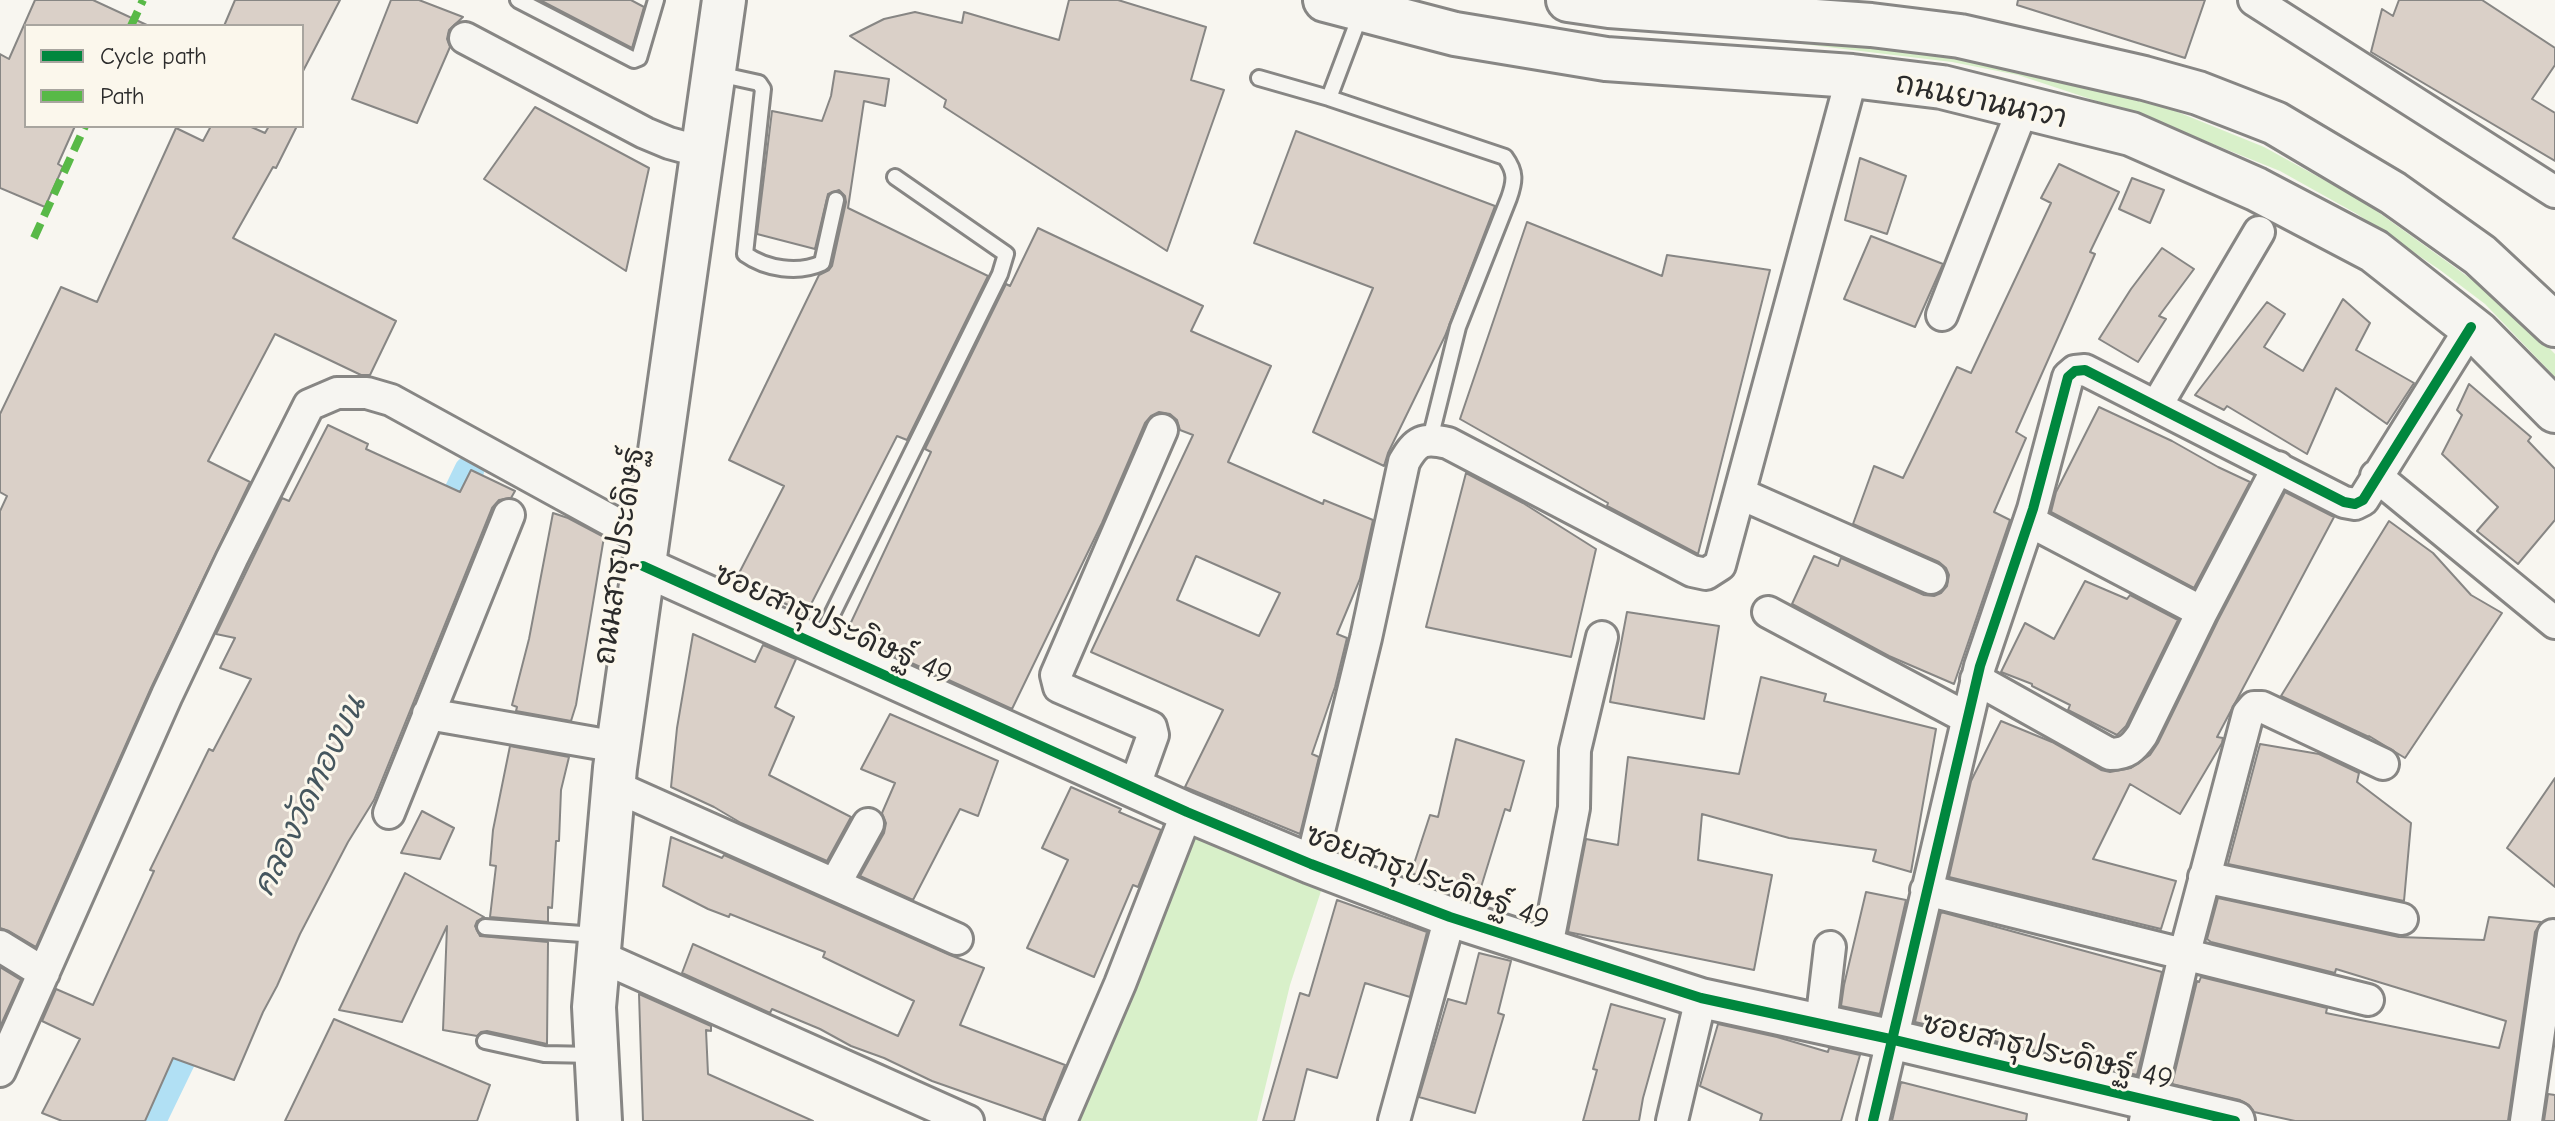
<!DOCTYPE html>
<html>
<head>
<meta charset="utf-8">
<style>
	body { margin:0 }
	#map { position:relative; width:2555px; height:1121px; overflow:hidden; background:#f8f6f0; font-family:"Comic Neue",sans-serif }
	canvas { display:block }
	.legend { position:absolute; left:24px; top:24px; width:280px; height:104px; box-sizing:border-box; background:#fbf7ec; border:2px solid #a8a59f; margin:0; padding:10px 14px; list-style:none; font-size:24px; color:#2b2b2b }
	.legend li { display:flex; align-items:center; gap:16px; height:40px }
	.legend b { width:40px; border:2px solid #a8a59f }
</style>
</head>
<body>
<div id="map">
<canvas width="2555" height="1121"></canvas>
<ul class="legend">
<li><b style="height:10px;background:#00873e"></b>Cycle path</li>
<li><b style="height:10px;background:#58b947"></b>Path</li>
</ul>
</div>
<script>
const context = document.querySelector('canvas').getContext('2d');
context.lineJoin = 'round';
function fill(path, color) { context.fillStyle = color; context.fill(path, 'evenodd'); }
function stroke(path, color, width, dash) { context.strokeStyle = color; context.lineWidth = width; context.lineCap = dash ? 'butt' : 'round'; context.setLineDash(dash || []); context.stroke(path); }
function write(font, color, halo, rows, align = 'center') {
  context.font = font + ' "Comic Neue","Playpen Sans Thai",sans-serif'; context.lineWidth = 6; context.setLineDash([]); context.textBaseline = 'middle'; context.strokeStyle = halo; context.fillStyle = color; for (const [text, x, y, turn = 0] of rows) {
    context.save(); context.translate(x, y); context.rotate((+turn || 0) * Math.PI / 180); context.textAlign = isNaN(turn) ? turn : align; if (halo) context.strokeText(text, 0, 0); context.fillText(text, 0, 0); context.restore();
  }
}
fill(new Path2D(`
	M1777 41 1952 52 2116 87 2264 147 2364 202 2503 302 2555 354V377L2485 304 2440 270 2357 214 2280 171 2151 119 2018 75 1952 62Z
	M1191 831 1322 888 1290 985 1257 1121H1071Z`), '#d8f0c9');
stroke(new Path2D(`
	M442 527 469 471
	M151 1121 197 1026`), '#b1e0f4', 30);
const building = new Path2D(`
	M35 0H93L149 26H26V126H75L58 164 63 167 45 207 0 188V54L9 59Z
	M235 0H340L302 73V26H224Z
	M391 0H419L463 17 449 30 447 39 450 47 417 123 352 99Z
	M540 0H631L644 7 632 48Z
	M1069 0H1118L1206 27 1191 80 1224 90 1167 251 944 107 946 100 850 36 884 19 915 12 962 23 964 12 1059 40Z
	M2018 0H2205L2185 58 2017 5Z
	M2399 0H2482L2555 48V65L2532 99 2555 113V161L2371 52 2382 9 2393 16Z
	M835 71 889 79 885 106 864 101 848 208 988 276 907 440 897 436 806 614 736 579 784 486 729 460 819 275 829 270 832 266 846 202 845 196 839 190 828 194 815 249 757 234 772 111 822 121 831 96Z
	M535 107 649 168 626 271 484 179Z
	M211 126H249L265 133 269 126H297L276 168 273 167 233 238 396 321 370 375H361L275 334 208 461 250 482 151 688 36 947 9 931 0 928V511L7 496 0 492V414L61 287 97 302 176 128 203 141Z
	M1296 131 1495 206 1445 336 1388 453 1384 466 1313 432 1373 288 1254 243Z
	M1860 158 1906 176 1887 234 1845 220Z
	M2059 164 2119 192 2090 252 2095 254 2016 432 2026 438 1994 512 2010 520 1954 684 1889 656 1792 604 1814 556 1838 566 1841 558 1924 595 1934 596 1941 593 1947 586 1949 575 1946 568 1939 562 1853 524 1874 466 1903 478 1957 367 1971 373 2051 203 2041 198Z
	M2132 178 2164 190 2150 223 2119 209Z
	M1527 222 1662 276 1667 255 1770 270 1698 554 1607 506 1608 503 1460 419Z
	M1038 228 1203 306 1191 331 1271 366 1228 462 1323 504 1324 500 1373 520 1360 579 1337 634 1347 638 1335 687 1312 754 1319 757 1300 834 1185 787 1223 710 1091 652 1193 435 1180 430 1177 420 1170 414 1159 412 1151 416 1145 423 1102 523 1012 709 846 633 931 452 925 449 1006 284 1010 286ZM1196 556 1280 593 1259 636 1177 600Z
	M1871 236 1943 264 1915 327 1844 299Z
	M2162 248 2194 269 2159 316 2166 319 2138 362 2099 339 2131 289Z
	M2343 299 2370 323 2356 350 2414 383 2387 424 2336 388 2307 454 2227 406 2224 410 2195 395 2267 302 2285 314 2264 347 2303 371Z
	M2469 384 2531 437 2528 441 2555 469V520L2518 564 2477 531 2498 507 2442 454 2462 415 2457 410Z
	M2099 407 2172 441 2218 467 2250 482 2194 588 2051 512 2056 492Z
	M328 425 368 444 366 449 460 492 471 470 515 491 511 498 499 500 492 508 374 800 348 842 300 934 277 986 263 1012 234 1080 173 1058 145 1121H62L42 1113 80 1039 42 1021 56 989 93 1005 154 871 150 870 209 749 213 751 251 679 220 668 235 638 216 634 282 498 289 501Z
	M1466 473 1523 503 1596 549 1571 657 1426 627Z
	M2285 492 2334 517 2217 737 2223 738 2222 743 2180 814 2130 784 2093 859 2176 881 2161 929 1949 877 1971 781 2001 721 2052 742 2101 770 2110 772 2131 768 2150 755 2158 743 2218 620Z
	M553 513 568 518 604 537 576 705 571 721 516 711 517 707 512 705 529 639Z
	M2389 521 2433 553 2471 595 2502 613 2405 758 2369 736V737L2281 696Z
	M2085 581 2127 599 2130 595 2178 620 2126 726 2117 735 2068 710 2070 705 2032 686V684L2001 672 2025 623 2054 639Z
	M1627 612 1719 626 1704 719 1610 702Z
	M693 634 755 662 763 645 796 659 775 707 794 717 769 775 851 817 827 861 741 823 714 807 671 787 677 728Z
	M1761 677 1826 694 1824 701 1936 729 1911 872 1873 861 1876 850 1789 838 1702 814 1698 860 1772 875 1754 970 1568 932 1586 839 1618 845 1628 757 1739 774Z
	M890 714 998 761 978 816 960 809 913 900 860 876 884 833 886 823 882 813 895 783 861 769Z
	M1456 739 1524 761 1510 811 1505 809 1478 897 1411 873 1430 815 1438 817Z
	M2260 744 2319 754 2359 773 2357 782 2411 823 2404 901 2228 864Z
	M510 746 569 757 561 790 559 841H556L552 908 548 907V922L490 917 496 866 490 865 493 830Z
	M2555 778V887L2507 848Z
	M1071 787 1121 809 1119 812 1161 830 1138 887 1133 885 1094 977 1027 948 1068 860 1042 848Z
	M422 811 454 828 440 859 401 853Z
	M671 837 722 858 724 855 950 955 984 968 960 1025 1065 1065 1043 1120 932 1081 884 1058 851 1046 820 1029 772 1009 770 1013 682 973 693 944 898 1036 914 1001 823 957 825 952 730 914 729 917 708 909 663 886Z
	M405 873 484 917 477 921 475 926 480 936 548 942 547 1044 487 1031 481 1032 477 1036 443 1030 447 926 402 1022 339 1010Z
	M1866 892 1906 900 1880 1014 1841 1006 1844 985Z
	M2218 898 2399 937 2484 940 2489 917 2541 922 2535 932 2508 1121H2295L2254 1112 2249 1105 2240 1100 2172 1084 2197 981 2199 982 2201 977 2327 1008 2326 1013 2499 1048 2506 1021 2336 969 2335 973 2211 942 2207 939Z
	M1337 900 1427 932 1410 997 1365 983 1337 1078 1307 1069 1294 1121H1263L1300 993 1309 996Z
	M1941 912 2162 972 2137 1075 1915 1022Z
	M1479 953 1511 961 1498 1013 1504 1015 1475 1113 1419 1097 1448 999 1466 1004Z
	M0 967 21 980 0 1027Z
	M639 994 711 1026V1031L706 1030 708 1074 813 1121H643Z
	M1611 1004 1665 1019 1643 1098 1639 1121H1583L1597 1070 1593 1069Z
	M334 1019 490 1085 477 1121H285Z
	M1718 1024 1777 1037 1828 1052 1829 1048 1860 1055 1841 1121H1760L1762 1114 1700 1086Z
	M1901 1082 2027 1114 2026 1121H1892Z
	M2548 1094 2555 1095V1121H2544Z`);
fill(building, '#dad0c8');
stroke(building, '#878684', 2);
const service = new Path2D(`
	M518 0 634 60 639 58 656 0
	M718 74 759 83 763 89 745 254C766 269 798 274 822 263L836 200
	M1259 78 1329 98 1505 157C1516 172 1515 181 1509 198L1458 327 1430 439
	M1329 98 1361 13
	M818 643 1000 274 1006 254 895 177
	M485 927 596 935
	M485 1041 544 1054 595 1055`);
const minor = new Path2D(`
	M2254 0 2555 192
	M465 38 645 133 669 143 702 152
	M1942 315 2023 108
	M2157 405 2259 232
	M2376 476 2555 623
	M1741 494 1931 578
	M2029 521 2202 612
	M1768 612 1967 718
	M1976 679 2110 754C2127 754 2133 748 2142 735L2202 612 2278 467
	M428 714 618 747
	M614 786 957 939
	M1134 788 1153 735 1151 727 1059 687 1056 675 1162 430
	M389 813 509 515
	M1311 864 1366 638 1404 462C1416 441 1423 437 1448 443L1692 571 1706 574 1720 565 1852 76
	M2204 877 2402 919
	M835 884 868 824
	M1926 890 2368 1000
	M0 946 44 973
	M1547 947 1574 808 1575 750 1602 637
	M599 956 968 1121
	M1821 1024 1830 947
	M0 1071 167 695 232 558 309 405 337 393H367L391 400 646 540
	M1061 1121 1120 984 1187 812
	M1394 1121 1450 917
	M1672 1121 1701 998
	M1873 1121 1980 666 2033 509 2068 377 2075 371 2085 370 2344 502 2355 504 2363 500 2471 327
	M2145 1121 2184 956 2248 714 2254 707H2262L2383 764
	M2526 1121 2553 935`);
const tertiary = new Path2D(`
	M643 566 1187 812 1311 864 1450 917 1701 998 1890 1039 2235 1121`);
const secondary = new Path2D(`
	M1325 0 1455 34 1606 59 1852 76 1942 87 2131 134 2256 189 2374 251 2478 333 2555 411
	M1568 0 1609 6 1871 25 1960 36 2144 78 2198 93 2275 123 2393 193 2480 255 2555 325
	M600 1121 594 1007 615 768 724 0`);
stroke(service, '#878684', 20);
stroke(minor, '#878684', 36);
stroke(tertiary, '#878684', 44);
stroke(secondary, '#878684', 48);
stroke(service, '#f6f5f1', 14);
stroke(minor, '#f6f5f1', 30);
stroke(tertiary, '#f6f5f1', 38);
stroke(secondary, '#f6f5f1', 42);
stroke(new Path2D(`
	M131 26 143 0
	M34 238 85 126`), '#58b947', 8, [16, 8]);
stroke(new Path2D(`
	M643 566 1187 812 1311 864 1450 917 1701 998 1890 1039 2235 1121
	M1873 1121 1980 666 2033 509 2068 377 2075 371 2085 370 2344 502 2355 504 2363 500 2471 327`), '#00873e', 10);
write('30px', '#2b2b2b', '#fbf7ec', [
	["ถนนยานนาวา",1981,101,12],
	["ถนนสาธุประดิษฐ์",620,556,-82],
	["ซอยสาธุประดิษฐ์ 49",833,625,24],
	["ซอยสาธุประดิษฐ์ 49",1427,878,20],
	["ซอยสาธุประดิษฐ์ 49",2047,1052,13]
]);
write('italic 32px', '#45565e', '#fbf7ec', [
	["คลองวัดทองบน",310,796,-64]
]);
</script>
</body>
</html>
